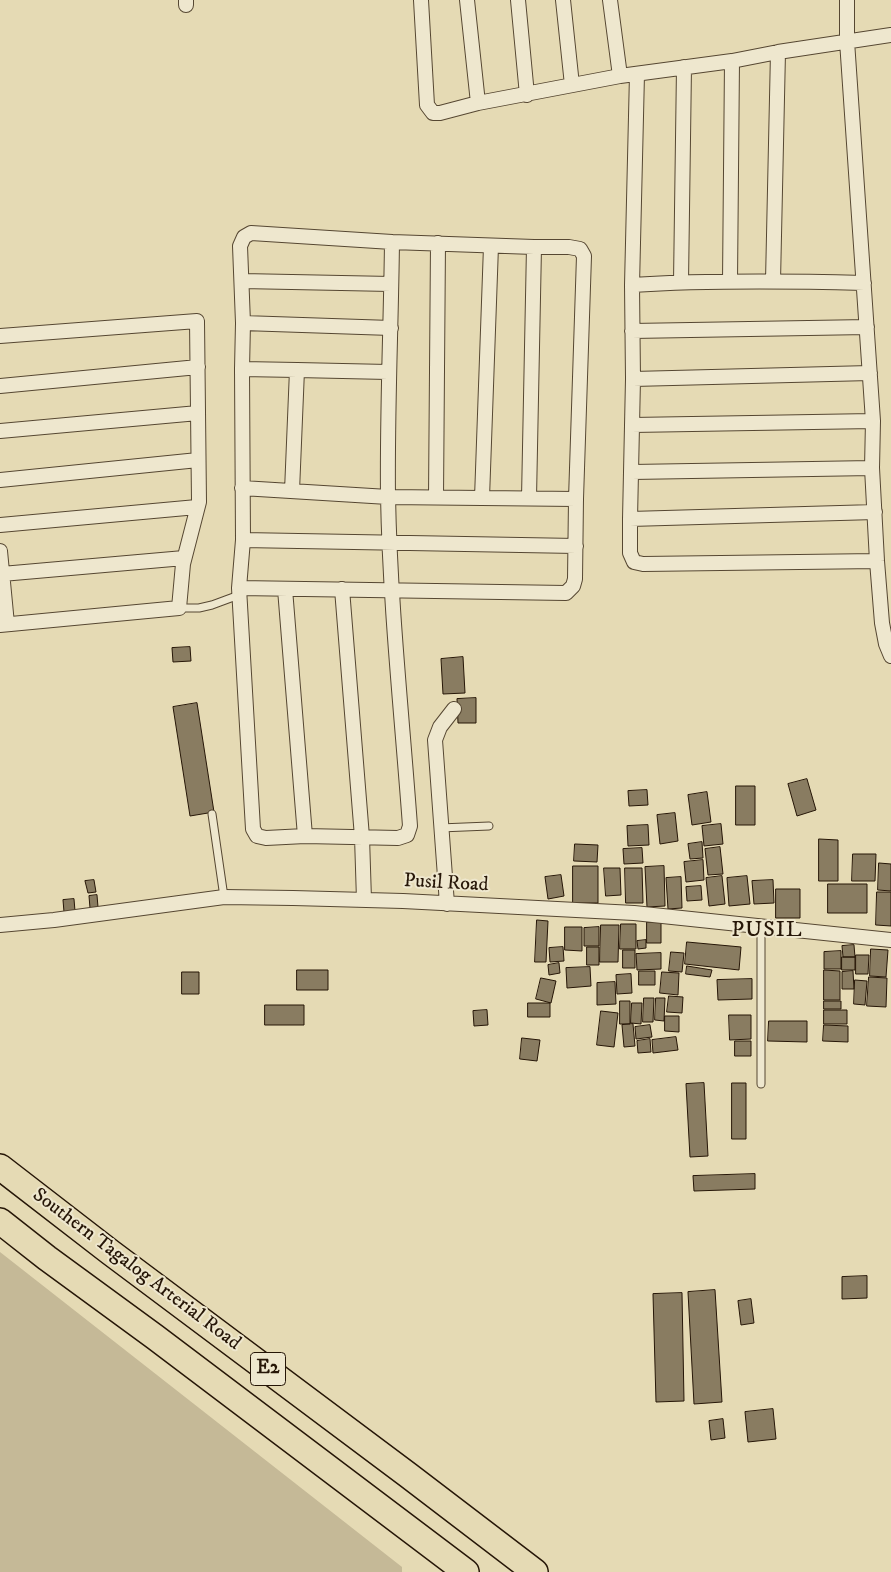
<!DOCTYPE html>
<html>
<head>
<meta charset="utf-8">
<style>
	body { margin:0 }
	canvas { display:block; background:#e5dab4 }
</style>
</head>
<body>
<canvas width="891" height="1572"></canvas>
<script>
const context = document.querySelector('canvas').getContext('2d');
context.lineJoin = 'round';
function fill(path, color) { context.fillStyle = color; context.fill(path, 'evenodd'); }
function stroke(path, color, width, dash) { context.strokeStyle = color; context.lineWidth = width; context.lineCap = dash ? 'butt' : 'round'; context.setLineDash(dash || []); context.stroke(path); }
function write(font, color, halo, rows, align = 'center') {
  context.font = font + ' "IM FELL DW Pica",serif'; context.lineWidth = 4; context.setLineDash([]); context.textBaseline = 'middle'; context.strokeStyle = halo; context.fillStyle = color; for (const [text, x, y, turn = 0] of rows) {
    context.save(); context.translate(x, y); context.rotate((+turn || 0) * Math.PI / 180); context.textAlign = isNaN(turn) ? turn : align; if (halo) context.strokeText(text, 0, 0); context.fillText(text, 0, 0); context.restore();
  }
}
fill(new Path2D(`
	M0 1252 402 1567V1572H0Z`), '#c5b997');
const building = new Path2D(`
	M190 647 191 661 173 662 172 648Z
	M463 657 465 693 443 694 441 659Z
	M476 698V723H458L457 699Z
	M197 703 214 812 190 816 173 707Z
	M807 779 816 810 797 816 788 784Z
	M736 786H755V825H736Z
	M647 790 648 805 629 806 628 791Z
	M707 792 711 822 692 825 688 795Z
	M675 813 678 841 660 844 657 815Z
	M721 824 723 844 704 846 702 826Z
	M648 825 649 845 628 846 627 826Z
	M819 839 838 840V881H819Z
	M702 842 703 858 690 859 688 844Z
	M575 844 598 845 597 862 574 861Z
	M720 847 723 874 708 875 705 849Z
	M642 848 643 863 624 864 623 849Z
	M853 854H876L875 881H852Z
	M703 860 704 880 686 882 684 862Z
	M879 863 891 864V891L878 890Z
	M573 866H598V903H573Z
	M664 866 665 906 647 907 645 867Z
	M604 868H620L621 895 606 896Z
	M625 868H642L643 903H626Z
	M561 875 564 896 548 899 545 877Z
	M722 876 725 904 709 906 706 878Z
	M747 876 750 904 729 906 727 878Z
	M681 877 682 908 668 909 666 878Z
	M94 880 96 892 88 893 85 881Z
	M773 880 774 903 754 904 752 881Z
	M828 884H867V913H828Z
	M701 886 702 900 687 901 686 887Z
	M776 889H800V918H776Z
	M877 892H891V926L876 925Z
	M97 895 98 907 90 908 89 896Z
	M74 899 75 911 64 912 63 900Z
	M537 920 548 921 546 962H535Z
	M647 922H661V943H647Z
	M621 924H636V949H620Z
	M601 925H619L618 962H600Z
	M565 927H582V951L565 950Z
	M599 927V946H584V928Z
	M646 940V948L638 949 637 941Z
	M687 942 741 947 739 970 685 964Z
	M854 945 855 957H843L842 946Z
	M563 947 564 961 550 962 549 948Z
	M587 947H599V965H587Z
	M871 949 888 950 886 977 870 976Z
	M623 950H635V968H623Z
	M841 951V969H824V952Z
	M671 952 684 953 682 972 669 971Z
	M661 953V969L637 970 636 954Z
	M856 955H869L868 974H856Z
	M842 957H855V970H842Z
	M559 963 560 973 549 975 548 965Z
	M687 966 712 970 710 977 686 974Z
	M590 967 591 986 567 988 566 968Z
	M297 970H328V990H297Z
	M824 970 840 971V1000H824Z
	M639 971H655V985H639Z
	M853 971 854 989H842V972Z
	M182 972H199V994H182Z
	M662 972 679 973 678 995 660 993Z
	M631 974 632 993 617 994 616 975Z
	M869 977 887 978 886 1007 867 1006Z
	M541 978 556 981 551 1003 536 999Z
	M752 979V999L718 1000 717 980Z
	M855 980 867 981 865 1005 854 1004Z
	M615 982 616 1004 597 1005V983Z
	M669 996 683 997 682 1013 667 1012Z
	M644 998H654L653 1022H643Z
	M656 998H665L664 1021 655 1020Z
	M620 1001H630V1024H620Z
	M824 1001H841V1009H824Z
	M528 1003H550V1017H528Z
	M632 1003H642L641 1024 631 1023Z
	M265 1005H304V1025H265Z
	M487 1010 488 1025 474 1026 473 1011Z
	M824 1010H847V1024H824Z
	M601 1011 618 1013 614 1047 597 1045Z
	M729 1015H751V1039L730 1040Z
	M665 1016H679V1032L665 1031Z
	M769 1021H807V1042L768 1041Z
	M633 1024 635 1046 624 1047 622 1025Z
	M650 1025 652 1037 636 1039 635 1027Z
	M824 1025 848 1026V1042L823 1041Z
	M676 1037 678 1050 653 1053 652 1040Z
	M522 1038 540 1040 537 1061 520 1059Z
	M650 1039 651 1052 638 1053 637 1041Z
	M735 1041H751V1056H735Z
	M704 1083 708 1156 690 1157 686 1084Z
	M732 1083H746V1139H732Z
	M755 1174V1189L694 1191 693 1176Z
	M867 1276V1298L842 1299V1277Z
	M715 1290 722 1402 694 1404 688 1292Z
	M682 1293 684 1401 656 1402 653 1294Z
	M751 1299 754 1323 741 1325 738 1301Z
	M773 1409 776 1439 748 1442 745 1412Z
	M723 1419 725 1438 711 1440 709 1421Z`);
fill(building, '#897c61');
stroke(building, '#261607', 1);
const service = new Path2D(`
	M179 608H199L212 605 239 595
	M212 814 224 897
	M440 828 489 826
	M761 927V1084`);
const minor = new Path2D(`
	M421 0 427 105 433 113H440L478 103 620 76 732 61 778 52 891 35
	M467 0 478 103
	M518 0 527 95
	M563 0 572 85
	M610 0 620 76
	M847 0V41L873 421 872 468 877 561 882 623 886 644 891 656
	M186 5V0
	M637 74 632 285 633 379 630 519V553L634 562 643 564 877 561
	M251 233 392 242C391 327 387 412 388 496 390 606 402 716 410 826L407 835 398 838 305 836 266 838 257 836 253 829 239 588 243 540 242 369 243 323 240 246 244 237Z
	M242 281 391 284
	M730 281 732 61
	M773 281 778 52
	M681 282 684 67
	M632 285C709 280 786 281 864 283
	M243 323 391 328
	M632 331 867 327
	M0 336 197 321 199 502 183 564 179 608 0 625
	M242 369 297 370 292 491
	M297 370 388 372
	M633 379 870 373
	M0 386 198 367
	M632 425 873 421
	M0 431 198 413
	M632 472 872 468
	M0 480 198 460
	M242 488 388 497 576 499
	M436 497 438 243
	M482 498 491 246
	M529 498 534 247
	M630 519 875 512
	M0 525 197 507
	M243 540 576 546
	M0 551 7 624
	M2 574 184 558
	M239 588 566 593 573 586 575 579 576 499 584 256 580 249 569 247H534L392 242
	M285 589 305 836
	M342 589 362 837 364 900
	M447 904 435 740 440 727 454 709
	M0 925 54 920 224 897 293 898 403 901 634 913 891 940`);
const motorway = new Path2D(`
	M0 1167 110 1252 408 1475 535 1572
	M0 1221 47 1258 155 1337 466 1572`);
stroke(service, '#564732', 9);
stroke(minor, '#564732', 16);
stroke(motorway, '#261607', 28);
stroke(service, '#eee7ce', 7);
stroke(minor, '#eee7ce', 14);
stroke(motorway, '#e5dab4', 25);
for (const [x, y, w] of [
	[268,1369,35]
]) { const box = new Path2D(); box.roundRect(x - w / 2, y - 16.5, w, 33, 4); context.fillStyle = '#eee7ce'; context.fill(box); stroke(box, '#261607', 1); }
write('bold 19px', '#261607', null, [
	["E2",268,1369]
]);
write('20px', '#261607', '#eee7ce', [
	["Pusil Road",446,884,3],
	["Southern Tagalog Arterial Road",136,1270,37]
]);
context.letterSpacing = '1px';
write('22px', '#261607', '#eee7ce', [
	["PUSIL",767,931]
]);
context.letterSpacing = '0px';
</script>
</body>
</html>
